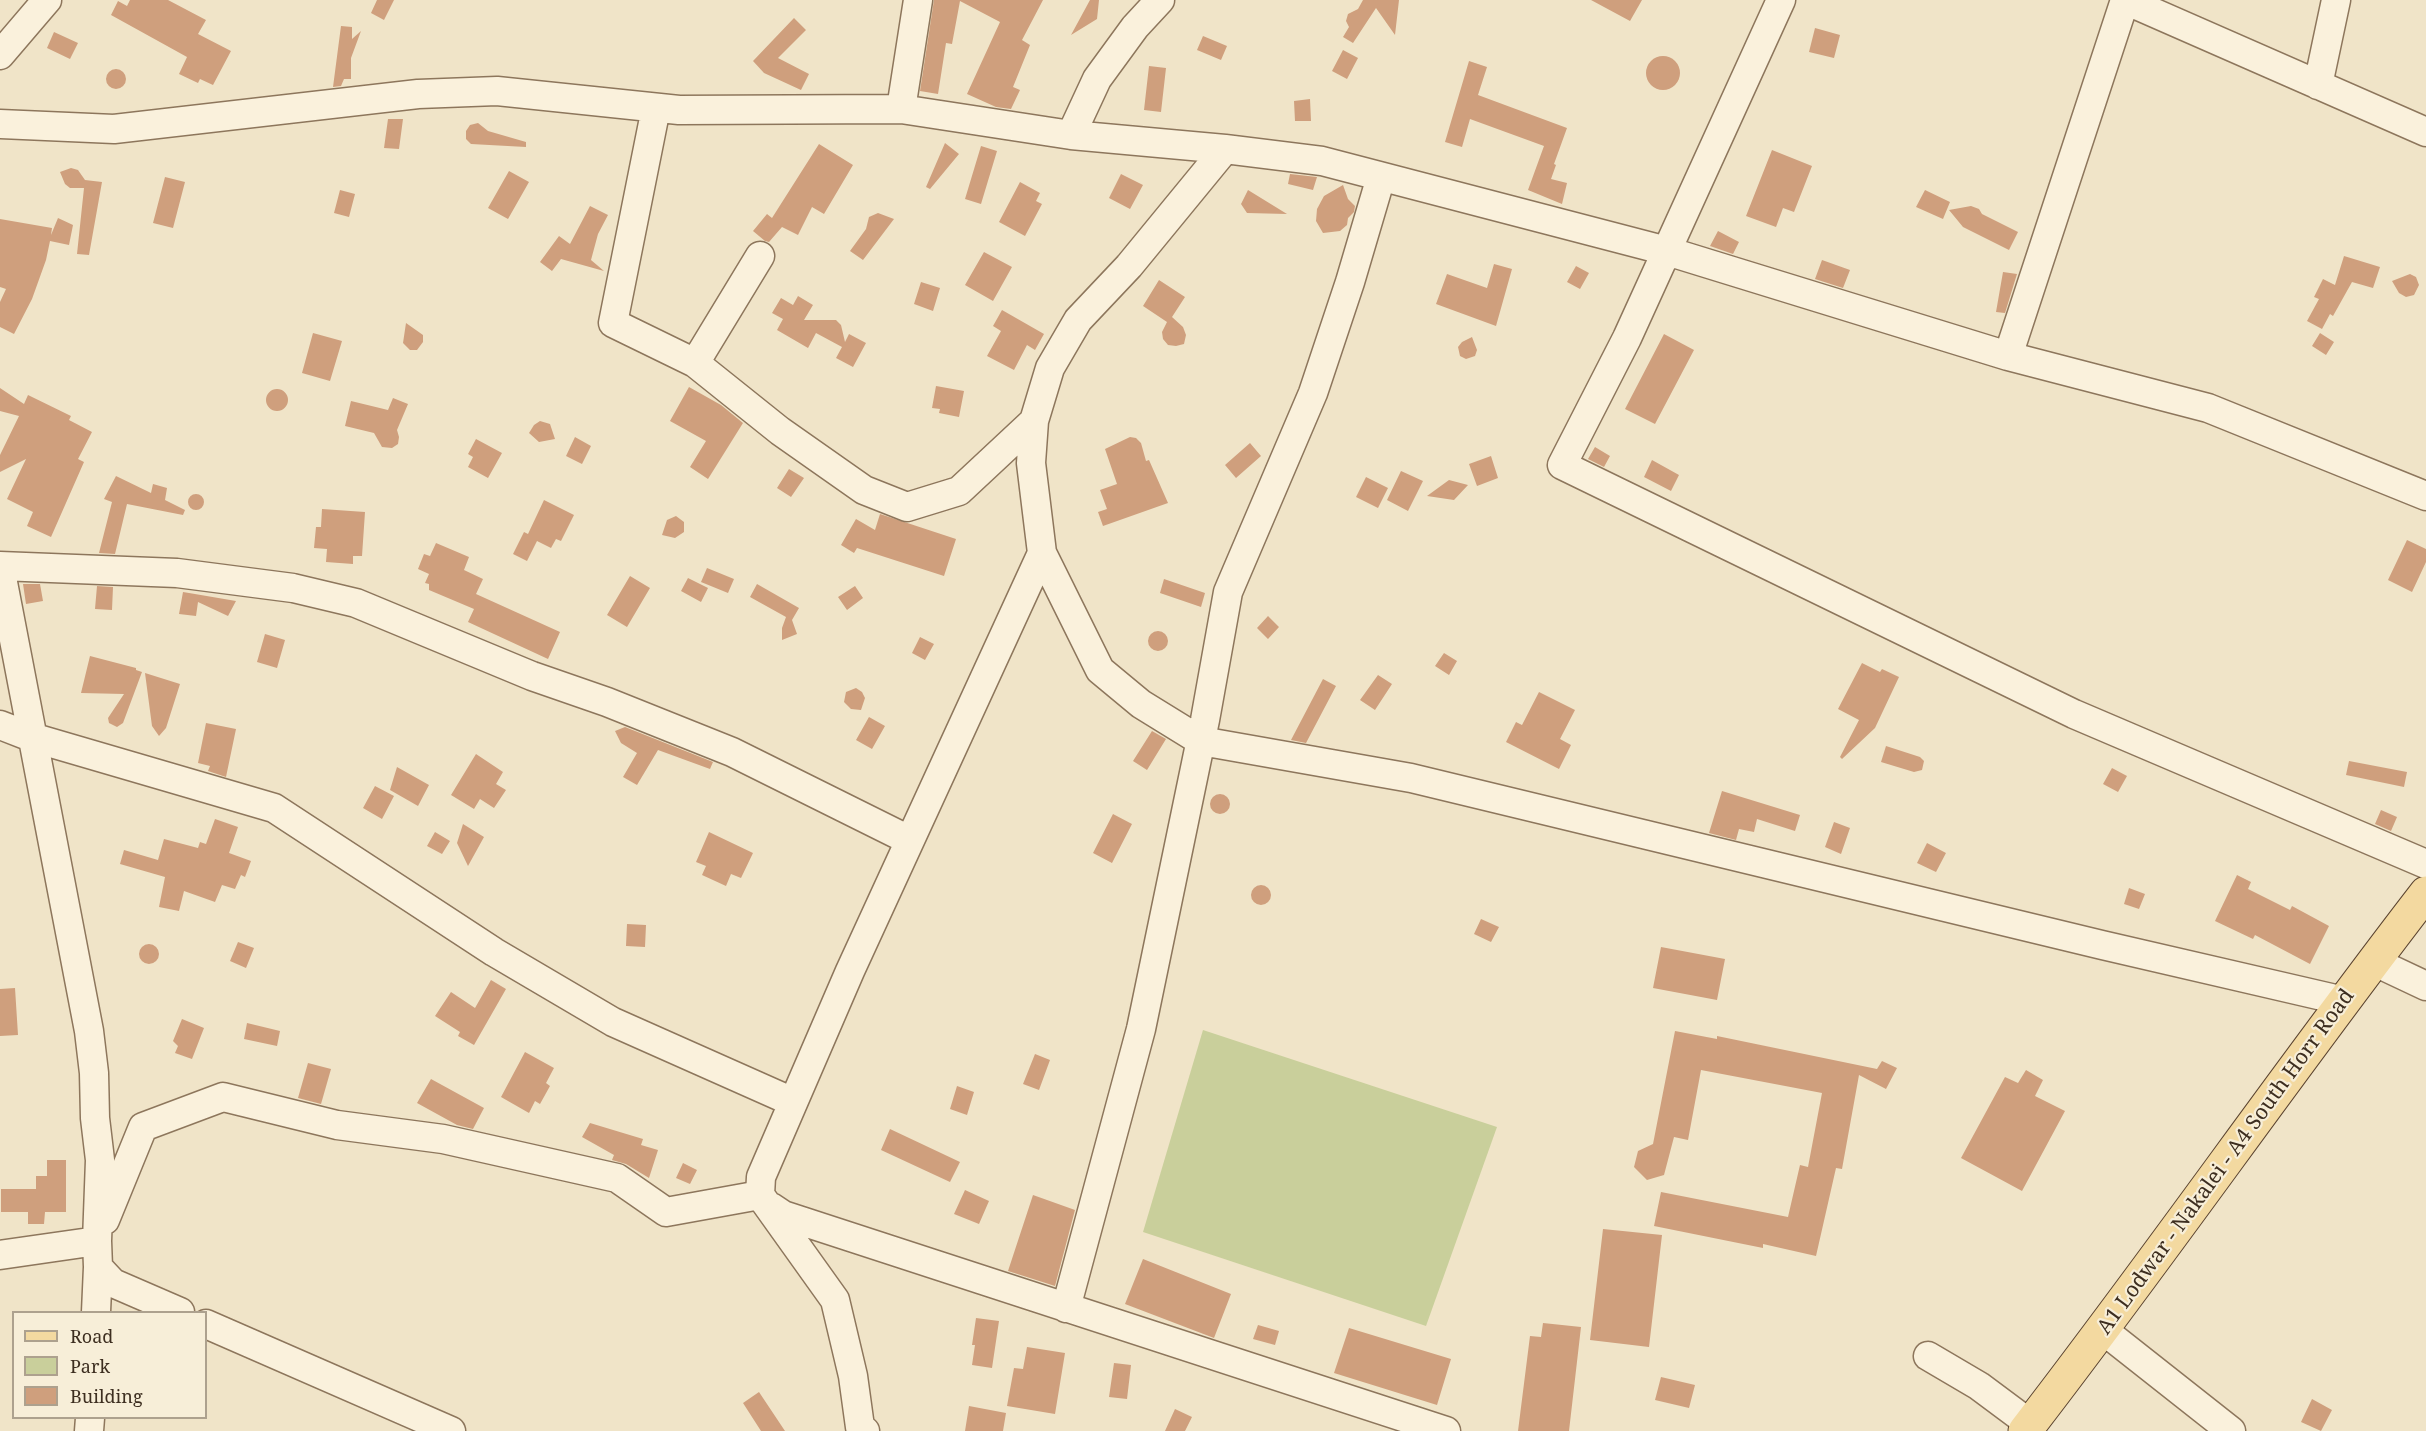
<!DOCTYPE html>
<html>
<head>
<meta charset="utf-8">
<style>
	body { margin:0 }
	#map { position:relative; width:2426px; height:1431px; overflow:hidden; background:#f0e4c8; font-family:"Noto Serif",serif }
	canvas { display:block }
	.legend { position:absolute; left:12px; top:1311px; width:195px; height:108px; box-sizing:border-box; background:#f7eed8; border:2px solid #ada18e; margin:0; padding:8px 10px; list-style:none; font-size:18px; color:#3d2e20 }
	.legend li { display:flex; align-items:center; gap:12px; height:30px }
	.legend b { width:30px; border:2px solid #ada18e }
</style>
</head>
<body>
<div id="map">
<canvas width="2426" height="1431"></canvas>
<ul class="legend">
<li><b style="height:8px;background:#f3d9a0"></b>Road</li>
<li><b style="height:16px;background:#c9cf9b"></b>Park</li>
<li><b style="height:16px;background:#cf9f7d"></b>Building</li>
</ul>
</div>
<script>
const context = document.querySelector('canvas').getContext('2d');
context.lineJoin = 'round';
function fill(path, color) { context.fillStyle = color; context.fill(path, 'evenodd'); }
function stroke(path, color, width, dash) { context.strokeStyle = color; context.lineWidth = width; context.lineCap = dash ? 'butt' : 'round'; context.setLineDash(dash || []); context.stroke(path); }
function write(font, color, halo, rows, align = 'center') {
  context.font = font + ' "Noto Serif",serif'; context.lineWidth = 4.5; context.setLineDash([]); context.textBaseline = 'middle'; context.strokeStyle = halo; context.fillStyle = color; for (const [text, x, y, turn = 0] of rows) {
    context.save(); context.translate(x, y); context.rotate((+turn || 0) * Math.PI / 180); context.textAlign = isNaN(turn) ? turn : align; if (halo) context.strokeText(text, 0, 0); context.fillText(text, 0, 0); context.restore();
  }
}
fill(new Path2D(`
	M1203 1030 1497 1127 1426 1326 1143 1232Z`), '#c9cf9b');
fill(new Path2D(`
	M130 0H168L206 20 198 34 231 51 213 85 200 79 198 83 179 74 187 57 111 15 118 1 127 6Z
	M377 0H394L384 20 371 13Z
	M934 0H1043L1022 40 1030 45 1013 87 1020 90 1011 109 996 107 967 94 1000 22 960 1 952 44 946 43 938 94 920 91Z
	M1090 0H1099L1097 19 1071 35Z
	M1363 0H1399L1395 35 1376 8 1353 43 1343 37 1349 27 1346 21 1348 14 1358 9Z
	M1591 0H1642L1630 21Z
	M794 18 806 30 778 58 809 74 801 90 764 73 753 61Z
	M341 26 352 27V39L361 31 351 58V79H344L341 86 333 87Z
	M1815 28 1840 35 1834 58 1809 52Z
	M54 32 78 43 70 59 47 48Z
	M1203 36 1227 46 1221 60 1197 50Z
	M1343 50 1358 58 1347 79 1332 71Z
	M1646 73a17 17 0 1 1 34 0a17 17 0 1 1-34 0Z
	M1469 61 1487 67 1478 95 1567 128 1554 164 1556 165 1551 179 1567 183 1562 204 1528 190 1544 146 1470 119 1462 147 1445 142Z
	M1149 66 1166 68 1161 112 1144 110Z
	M106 79a10 10 0 1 1 20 0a10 10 0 1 1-20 0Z
	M1310 99 1311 121H1295L1294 101Z
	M388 119H403L399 149 384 148Z
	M478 123 488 131 526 142V147L471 144 466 139V131L470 125Z
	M945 143 959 154 930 189 926 187Z
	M819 144 853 165 824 214 812 207 798 235 782 227 769 242 765 241 753 231 767 214 772 218Z
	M981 146 997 151 981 204 965 199Z
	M1772 150 1812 166 1794 212 1783 208 1776 227 1746 216Z
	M71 168 78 170 85 180 102 182 89 255 77 254 84 188H70L65 184 60 172Z
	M509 171 529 182 508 219 488 208Z
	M1121 174 1143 185 1130 209 1109 198Z
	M1290 174 1317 177 1313 190 1288 184Z
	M165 177 185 182 173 228 153 223Z
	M1020 182 1040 193 1036 201 1042 204 1025 236 999 222Z
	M1343 185 1348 199 1355 206 1354 212 1348 218 1347 225 1340 231 1323 233 1316 221 1317 209 1324 196Z
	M340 190 355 194 349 217 334 213Z
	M1248 190 1287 214 1247 213 1241 204Z
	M1925 190 1950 202 1943 219 1916 207Z
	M590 206 608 215 598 234 591 260 604 271 561 259 552 271 540 262 559 236 570 244Z
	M1971 206 1979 209 1982 214 2018 232 2009 250 1963 227 1949 210Z
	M878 213 894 219 863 260 850 251 866 229 869 217Z
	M58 218 73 225 69 245 50 241 46 260 32 299 14 334 0 327V302L6 289 0 287V219L52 228 51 235Z
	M1718 231 1739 242 1733 254 1710 246Z
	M984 252 1012 267 993 301 965 285Z
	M2344 256 2380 267 2373 288 2352 282 2333 316 2330 314 2322 329 2307 321 2319 299 2314 297 2323 279 2335 285Z
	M1822 260 1850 270 1843 288 1815 279Z
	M1494 264 1512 269 1496 326 1436 304 1447 274 1487 288Z
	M1576 266 1589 273 1580 289 1567 282Z
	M2003 272 2017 274 2005 313 1996 312Z
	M2410 274 2416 277 2419 285 2414 295 2406 297 2399 293 2392 281Z
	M1159 280 1185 297 1172 317 1183 327 1186 335 1184 344 1176 346 1168 345 1163 339 1162 332 1167 322 1143 306Z
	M921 282 940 288 933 311 914 304Z
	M798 296 813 305 804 320H836L841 325 845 342 849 334 866 343 853 367 836 358 842 347 816 333 808 348 777 330 783 319 772 313 781 298 793 305Z
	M1002 310 1044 334 1035 350 1027 345 1014 370 987 356 1001 331 993 326Z
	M406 323 423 335V342L417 350H410L403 343Z
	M313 333 342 341 330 381 302 373Z
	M2320 333 2334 342 2326 355 2312 346Z
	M1664 334 1694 350 1655 424 1625 409Z
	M1472 337 1477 350 1475 356 1466 359 1460 356 1458 347 1462 342Z
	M936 386 964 391 959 417 939 413 940 409 932 408Z
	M689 387 721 405 743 423 708 479 690 467 706 441 670 421Z
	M0 388 24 404 28 395 71 416 69 420 92 432 78 459 84 462 51 537 27 526 33 512 7 499 26 459 0 472V455L19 416 0 411Z
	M266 400a11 11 0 1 1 22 0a11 11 0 1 1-22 0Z
	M393 398 408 404 397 430 399 437 398 444 392 448 382 447 374 433 345 426 351 401 388 410Z
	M540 421 550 424 555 439 539 442 529 433 534 425Z
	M575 437 591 446 582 464 566 456Z
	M1130 437 1136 438 1141 443 1146 461 1149 460 1168 503 1103 526 1098 512 1107 509 1100 490 1117 484 1105 449Z
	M476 439 502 453 488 478 468 467 473 457 468 454Z
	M1250 443 1261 456 1236 478 1225 465Z
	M1595 447 1610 456 1604 467 1588 459Z
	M1491 456 1498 478 1477 486 1469 464Z
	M1652 460 1679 475 1671 491 1644 477Z
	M789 469 804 478 791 497 777 488Z
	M1401 471 1423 481 1408 511 1387 500Z
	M116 476 151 493 153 484 167 488 165 500 185 510 183 515 127 504 115 554 99 553 112 502 104 499Z
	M1366 477 1388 488 1378 508 1356 497Z
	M1449 480 1468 485 1454 500 1427 496Z
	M188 502a8 8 0 1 1 16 0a8 8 0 1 1-16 0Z
	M544 500 574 515 561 541 556 539 551 548 537 541 527 561 513 554 524 532 528 534Z
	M322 509 365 512 362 556H353V564L326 562 327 549 314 548 316 527H321Z
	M880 514 956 539 944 576 857 548 854 553 841 545 856 519 875 530Z
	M676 516 684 522V532L675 538 662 535 667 520Z
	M2407 540 2426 549V562L2412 592 2388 580Z
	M436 543 469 557 464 570 483 579 476 594 560 632 548 659 468 622 474 609 429 590V584L425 583 429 574 418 569 424 554 430 556Z
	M707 568 734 579 728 593 701 582Z
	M630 576 650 588 627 627 607 615Z
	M688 578 708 588 701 602 681 591Z
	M1164 579 1205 593 1201 607 1160 593Z
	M23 584H40L43 601 26 604Z
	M757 584 799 608 792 620 797 634 782 640V628L786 617 750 597Z
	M97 586 113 587 112 610 95 609Z
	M855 586 863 598 847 610 838 597Z
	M183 592 189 593 236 601 228 616 198 602 196 616 179 614Z
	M1268 616 1279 627 1268 639 1257 628Z
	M1148 641a10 10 0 1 1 20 0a10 10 0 1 1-20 0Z
	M265 634 285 640 277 668 257 662Z
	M920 637 934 644 925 660 912 653Z
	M1444 653 1457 661 1449 675 1435 666Z
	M90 656 136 668V670L142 672 123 723 117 727 109 723 108 718 124 694 81 693Z
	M1862 663 1880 672 1882 669 1899 677 1875 728 1842 759 1840 757 1859 720 1838 709Z
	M145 673 180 684 166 728 159 736 152 726Z
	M1378 675 1392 684 1375 710 1360 700Z
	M1323 679 1336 686 1306 743 1291 740Z
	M856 688 862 692 865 698 861 710 851 709 844 702 846 692Z
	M1539 692 1575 710 1560 739 1571 745 1559 769 1506 742 1516 722 1522 725Z
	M869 717 885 726 872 749 856 740Z
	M206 723 236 729 226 777 208 771 210 766 198 763Z
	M625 727 713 762 710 769 658 750 637 785 623 777 637 753 621 743 615 731Z
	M1152 731 1166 739 1147 770 1133 761Z
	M1886 746 1920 757 1924 761 1922 770 1914 772 1881 762Z
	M476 754 503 772 496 784 506 790 494 808 480 799 474 809 451 795Z
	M2349 761 2407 772 2404 787 2346 775Z
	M397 767 429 785 418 806 390 790Z
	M2112 768 2127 776 2118 792 2103 784Z
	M375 786 394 796 382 819 363 808Z
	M1722 791 1800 815 1795 831 1757 819 1754 832 1739 829 1736 840 1709 833Z
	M1210 804a10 10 0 1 1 20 0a10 10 0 1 1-20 0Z
	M2381 810 2397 817 2391 831 2375 824Z
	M1113 814 1132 824 1112 863 1093 853Z
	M215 819 238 827 229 853 251 861 245 877 241 875 235 889 222 885 215 902 184 891 179 911 159 907 165 877 120 864 124 850 158 860 164 839 198 848 200 842 206 844Z
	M1834 822 1850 828 1841 854 1825 847Z
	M463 824 484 837 468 866 457 843Z
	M435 832 450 841 442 854 427 846Z
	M709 832 753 853 741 878 731 874 726 886 702 875 706 866 696 862Z
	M1927 843 1946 853 1936 872 1917 863Z
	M2237 875 2251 882 2248 889 2290 910 2292 906 2329 926 2310 964 2255 935 2253 939 2215 921Z
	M1251 895a10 10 0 1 1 20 0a10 10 0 1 1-20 0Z
	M2129 888 2145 894 2139 909 2124 904Z
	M1481 919 1499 927 1491 942 1474 934Z
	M627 924 646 925 645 947 626 946Z
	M238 942 254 948 246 968 230 961Z
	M139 954a10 10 0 1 1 20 0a10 10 0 1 1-20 0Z
	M1661 947 1725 959 1717 1000 1653 988Z
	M491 980 506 989 474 1045 458 1036 460 1032 435 1016 451 992 475 1008Z
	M15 988 18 1035 0 1036V989Z
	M182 1019 204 1028 192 1059 175 1053 178 1046 173 1041Z
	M247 1023 280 1031 277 1046 244 1039Z
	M1675 1031 1717 1039V1036L1877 1069 1882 1061 1897 1068 1886 1089 1859 1075 1842 1169 1836 1168 1816 1256 1763 1244V1248L1654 1226 1661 1192 1788 1217 1800 1165 1808 1167 1822 1093 1701 1070 1688 1140 1674 1137 1664 1175 1647 1180 1634 1167 1638 1151 1653 1144Z
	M525 1052 554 1068 546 1083 550 1086 540 1104 535 1101 529 1113 501 1097Z
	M1035 1054 1050 1060 1039 1090 1023 1084Z
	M308 1063 331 1069 321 1104 298 1098Z
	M2026 1070 2043 1080 2035 1096 2065 1111 2022 1191 1961 1158 2005 1077 2018 1083Z
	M431 1079 484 1108 473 1129 457 1125 417 1103Z
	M957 1086 974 1092 967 1115 950 1109Z
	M590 1123 643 1139 641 1145 658 1150 649 1178 626 1164 612 1160 614 1155 582 1137Z
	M890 1129 960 1162 950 1182 881 1150Z
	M47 1160H66V1212H45L44 1224H28V1212H1V1189H36V1176H47Z
	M683 1163 697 1170 690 1184 676 1178Z
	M965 1190 989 1201 979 1224 954 1214Z
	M1033 1195 1075 1210 1055 1286 1008 1271Z
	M1603 1229 1662 1235 1649 1347 1590 1340Z
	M1143 1259 1231 1294 1214 1338 1125 1304Z
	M976 1318 999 1321 992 1368 972 1365 975 1345H972Z
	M1543 1323 1581 1327 1569 1431H1518L1530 1336 1541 1337Z
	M1258 1325 1279 1331 1275 1345 1253 1339Z
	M1349 1328 1451 1359 1437 1405 1334 1373Z
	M1027 1347 1065 1353 1055 1414 1007 1406 1014 1368 1023 1369Z
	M1114 1363 1131 1365 1127 1399 1109 1397Z
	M1661 1377 1695 1385 1689 1408 1655 1400Z
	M759 1392 785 1431H761L743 1403Z
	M2312 1399 2332 1410 2321 1431 2301 1422Z
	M969 1406 1006 1413 1003 1431H965Z
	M1175 1409 1192 1417 1185 1431H1165Z`), '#cf9f7d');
const minor = new Path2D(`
	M1781 0 1627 338 1562 465 2074 714 2426 864
	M2125 0 2426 132
	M0 55 47 0
	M2318 85 2336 0
	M656 108 613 323 695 363
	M901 109 918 0
	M0 124 114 129 418 94 497 91 679 110 901 109 1071 135 1225 149 1322 161 1667 251 2008 356 2208 408 2426 496
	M1071 135 1097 79 1135 27 1160 0
	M1225 149 1129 266 1078 320 1050 368 1034 421 1031 463 1042 553 1100 670 1141 704 1201 741 1411 778 2102 945 2344 1001
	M760 256 695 363 780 431 864 490 907 507 959 491 1034 421
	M2008 356 2125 0
	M0 566 177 573 293 588 356 603 532 676 607 702 732 752 909 840
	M0 567 89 1031 94 1073 95 1118 100 1160 97 1241 98 1267 113 1283 180 1312
	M0 725 31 737 274 808 494 952 613 1022 793 1102
	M2373 961 2426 986
	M771 1207 783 1215 1446 1431
	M105 1220 143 1127 223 1097 337 1125 443 1139 617 1178 666 1212 760 1195
	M0 1255 97 1241
	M1066 1308 1141 1029 1205 720 1228 592 1313 393 1350 282 1381 177
	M96 1312 98 1267
	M206 1324 451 1431
	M2103 1330 2231 1431
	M1928 1356 1979 1386 2030 1424
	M89 1431 90 1418
	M865 1431 860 1427 853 1376 835 1300 760 1195 761 1177 850 971 1042 553`);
const major = new Path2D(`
	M2025 1431C2162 1254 2289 1070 2426 893`);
stroke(minor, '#8d765c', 31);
stroke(major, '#5b4430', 35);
stroke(minor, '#faf1dc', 28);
stroke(major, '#f3d9a0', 33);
write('21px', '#3d2e20', '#f7eed8', [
	["A1 Lodwar - Nakalei - A4 South Horr Road",2226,1162,-54]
]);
</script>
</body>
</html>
